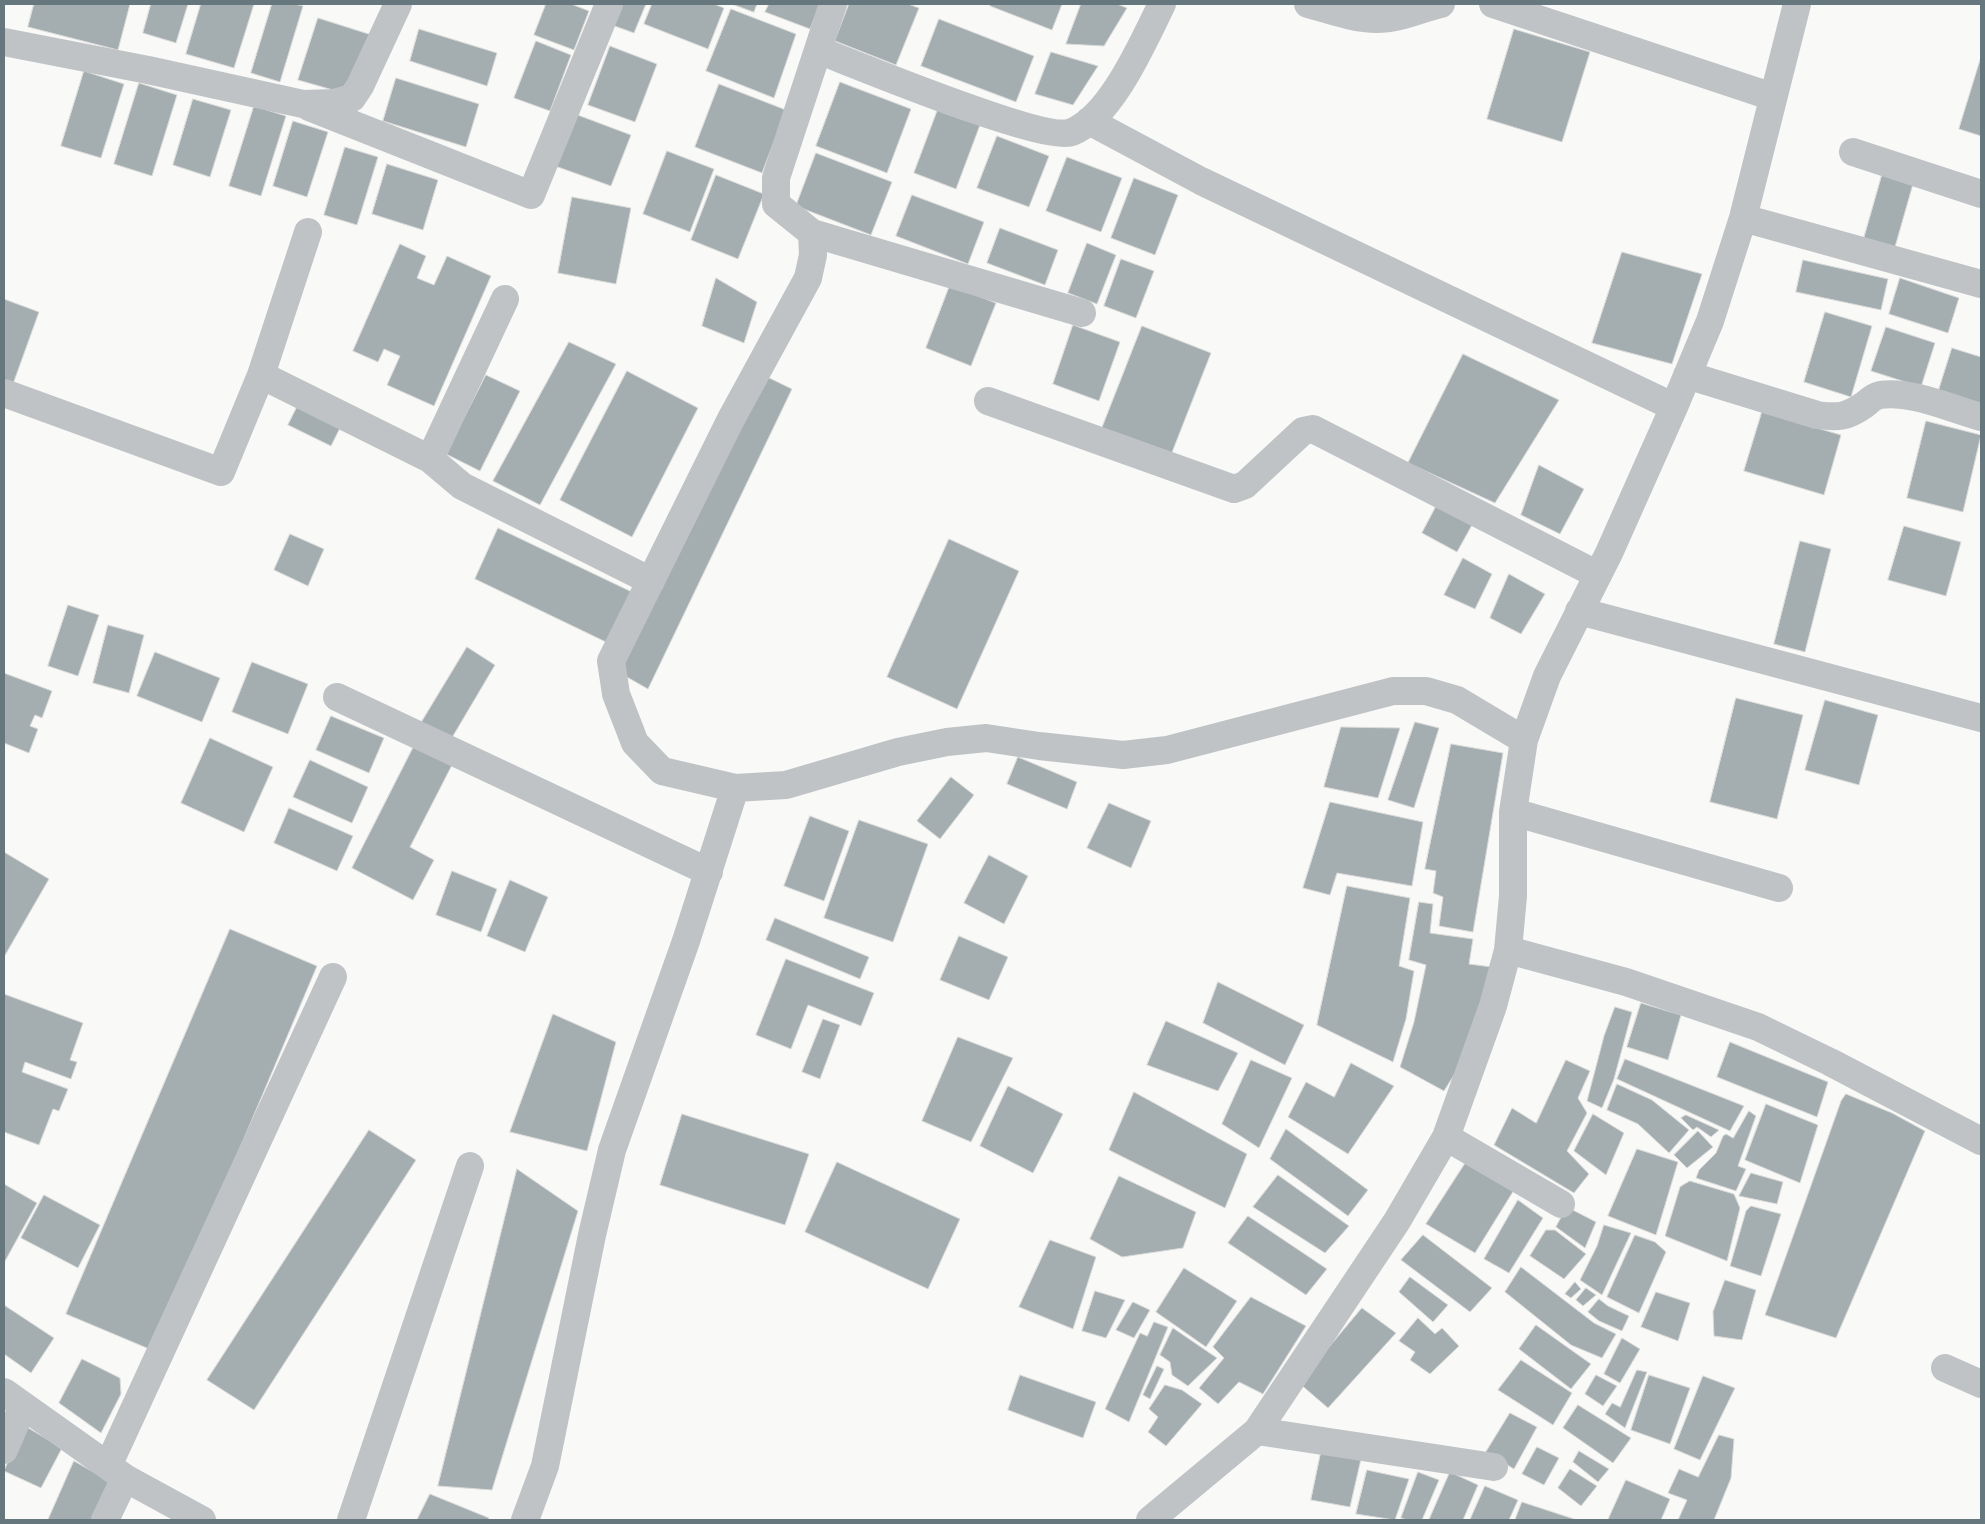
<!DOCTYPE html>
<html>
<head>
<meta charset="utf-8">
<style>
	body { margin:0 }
	#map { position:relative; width:1985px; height:1524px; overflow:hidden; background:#f9f9f7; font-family:Helvetica,sans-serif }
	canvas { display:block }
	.frame { position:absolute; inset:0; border:5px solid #67777e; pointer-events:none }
</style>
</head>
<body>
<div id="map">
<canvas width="1985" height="1524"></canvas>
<div class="frame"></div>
</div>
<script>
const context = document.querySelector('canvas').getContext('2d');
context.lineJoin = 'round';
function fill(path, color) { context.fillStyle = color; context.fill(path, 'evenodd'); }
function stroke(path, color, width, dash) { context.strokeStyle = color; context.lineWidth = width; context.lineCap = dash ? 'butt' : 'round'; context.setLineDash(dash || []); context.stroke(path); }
const building = new Path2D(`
	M34 4H130L118 50 28 27Z
	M151 4H188L176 43 143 33Z
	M201 4H254L234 68 186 54Z
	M272 4H294L303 6 280 82 251 73Z
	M546 4H571L589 11 574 50 534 35Z
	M617 4H646L634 33 609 24Z
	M652 4H714L724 8 708 49 644 24Z
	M732 4H757L754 12Z
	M769 4H820L810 29 765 12Z
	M849 4H908L919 8 896 65 835 41Z
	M991 4H1062L1052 30 990 6Z
	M1081 4H1117L1127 8 1104 46 1066 44Z
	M731 9 796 34 774 98 706 71Z
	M318 18 375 36 347 94 298 80Z
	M939 19 1034 56 1016 102 921 66Z
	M419 29 497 53 487 86 410 61Z
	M1514 29 1590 52 1562 142 1487 119Z
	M536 41 571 55 550 111 514 98Z
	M610 46 657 64 635 122 588 105Z
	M1051 52 1098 66 1073 105 1035 94Z
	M1981 57V136L1959 129Z
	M84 71 124 84 101 158 61 146Z
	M396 78 479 104 466 147 383 121Z
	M840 82 911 109 887 173 816 146Z
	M139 83 177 95 152 176 114 164Z
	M719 84 786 110 762 173 695 147Z
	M193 99 231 110 210 177 173 165Z
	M254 106 286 116 261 196 229 186Z
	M938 109 980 125 956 189 914 173Z
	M575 114 631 135 611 186 555 166Z
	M293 121 328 132 307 197 273 186Z
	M997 136 1049 156 1029 207 977 188Z
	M345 147 378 157 357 225 324 215Z
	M667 151 714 169 690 232 643 214Z
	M816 153 892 182 871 235 796 206Z
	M1067 157 1122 178 1101 232 1046 211Z
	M387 164 438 180 423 230 372 214Z
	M716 175 764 194 738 259 691 240Z
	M1882 175 1913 184 1895 247 1864 238Z
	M1134 178 1178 195 1155 255 1111 238Z
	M912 195 984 222 968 264 896 236Z
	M572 197 631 208 616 284 558 273Z
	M1000 228 1058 250 1045 285 987 263Z
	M1087 243 1116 255 1097 304 1068 293Z
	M400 244 426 256 417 278 434 285 447 256 491 276 434 406 387 385 400 356 384 349 378 362 353 351Z
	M1622 252 1702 274 1672 364 1592 343Z
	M1121 259 1154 271 1136 318 1104 306Z
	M1803 260 1888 279 1881 310 1796 292Z
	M716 278 757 302 744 343 702 326Z
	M1900 278 1959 298 1948 333 1889 314Z
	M950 285 996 303 971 366 926 348Z
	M4 299 39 312 13 384 4 381Z
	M1825 312 1872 326 1851 397 1804 382Z
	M1073 325 1120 342 1099 401 1053 384Z
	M1142 326 1211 353 1171 455 1102 428Z
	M1886 327 1935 343 1921 387 1871 371Z
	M569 342 616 364 540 505 493 481Z
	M1952 348 1981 357V404L1935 402Z
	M1463 354 1559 400 1495 503 1408 463Z
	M627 371 698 408 632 537 560 500Z
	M761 374 792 389 648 689 618 672Z
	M486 375 520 391 480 471 446 454Z
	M300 401 343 422 331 446 288 425Z
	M1762 412 1841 435 1824 495 1744 471Z
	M1926 421 1981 435 1963 512 1907 498Z
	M1539 465 1584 489 1560 534 1521 515Z
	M1441 497 1477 516 1457 552 1422 533Z
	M1904 526 1961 542 1946 596 1888 580Z
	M498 528 634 593 608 643 475 579Z
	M290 534 324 549 308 586 274 570Z
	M949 539 1019 571 957 709 887 677Z
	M1800 541 1831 549 1805 652 1774 644Z
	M1463 558 1492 574 1475 609 1444 595Z
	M1509 574 1545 594 1521 634 1490 618Z
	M68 605 99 615 78 676 48 666Z
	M108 625 144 635 129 693 93 683Z
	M467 647 495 665 450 741 421 723Z
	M155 652 220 678 202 722 137 696Z
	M252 662 308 684 288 734 232 712Z
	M4 673 52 691 42 718 35 715 30 726 38 729 29 753 4 743Z
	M1736 698 1803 715 1777 819 1710 802Z
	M1825 700 1878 715 1859 785 1805 770Z
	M331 716 384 738 369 773 316 750Z
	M1415 722 1439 728 1414 808 1388 800Z
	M1341 727 1400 728 1378 798 1324 787Z
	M210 738 273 767 244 832 181 803Z
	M1451 744 1503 753 1473 932 1439 926 1443 897 1433 893 1436 871 1425 869Z
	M414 746 452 765 410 847 434 860 413 900 352 868Z
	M1018 757 1077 782 1067 809 1007 784Z
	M310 760 368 787 352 823 293 797Z
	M951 777 974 795 940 839 917 821Z
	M1330 802 1423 822 1412 886 1337 873 1330 895 1303 888Z
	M1109 803 1151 821 1131 868 1087 848Z
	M289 808 353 836 337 871 274 843Z
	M810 816 849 831 824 901 784 886Z
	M859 820 928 844 893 942 824 918Z
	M4 852 49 879 4 957Z
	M989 855 1028 876 1004 924 964 903Z
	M452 871 497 889 481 932 436 915Z
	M510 880 548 897 525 952 487 936Z
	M1347 886 1410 898 1399 966 1414 971 1406 1019 1393 1062 1317 1025Z
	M1419 902 1433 904 1430 933 1473 939 1469 964 1492 967 1464 1059 1444 1091 1400 1067 1414 1022 1426 965 1409 960Z
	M775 918 869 957 860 979 766 940Z
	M230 929 317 966 154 1351 66 1314Z
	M959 936 1008 957 989 1000 940 980Z
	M786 959 874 993 861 1026 808 1005 791 1049 756 1035Z
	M1218 982 1304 1025 1285 1065 1203 1023Z
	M4 994 83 1023 70 1060 77 1062 71 1079 25 1062 22 1072 68 1089 59 1111 53 1109 39 1145 4 1132Z
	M1641 1003 1681 1015 1668 1060 1627 1047Z
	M1615 1007 1632 1012 1614 1079 1602 1108 1587 1101 1604 1036Z
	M553 1014 616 1042 587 1151 510 1132Z
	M823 1019 840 1025 820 1079 802 1072Z
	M1166 1021 1238 1053 1218 1091 1147 1065Z
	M958 1037 1013 1058 971 1142 922 1121Z
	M1730 1042 1828 1082 1817 1117 1717 1077Z
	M1625 1059 1744 1106 1730 1131 1617 1079Z
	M1251 1060 1292 1078 1259 1148 1222 1124Z
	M1566 1060 1590 1071 1578 1098 1587 1113 1567 1151 1589 1174 1574 1193 1494 1145 1512 1108 1536 1123Z
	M1351 1063 1394 1086 1348 1154 1288 1117 1306 1082 1334 1097Z
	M1617 1084 1652 1100 1689 1130 1669 1153 1638 1124 1607 1110Z
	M1008 1086 1063 1114 1033 1173 980 1146Z
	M1134 1092 1247 1154 1225 1208 1109 1150Z
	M1846 1094 1892 1113 1925 1131 1836 1338 1765 1315 1841 1101Z
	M1766 1104 1818 1125 1800 1183 1745 1160Z
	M1749 1111 1756 1116 1738 1166 1746 1169 1736 1191 1696 1178 1699 1170 1716 1153 1723 1136 1726 1134 1733 1138Z
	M682 1114 809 1154 785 1225 660 1185Z
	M1593 1114 1624 1133 1606 1175 1574 1151Z
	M1686 1115 1719 1130 1711 1137 1697 1127 1693 1130 1681 1118Z
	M1286 1129 1368 1190 1348 1216 1270 1159Z
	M369 1130 416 1160 254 1410 207 1380Z
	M1698 1131 1713 1147 1687 1168 1674 1155Z
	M1637 1149 1678 1162 1656 1235 1608 1216Z
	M837 1162 960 1219 928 1289 805 1232Z
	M1466 1162 1514 1190 1475 1253 1426 1224Z
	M517 1169 578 1211 492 1490 438 1486Z
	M1751 1173 1783 1182 1777 1204 1739 1196Z
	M1278 1175 1349 1226 1325 1253 1253 1207Z
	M1119 1176 1196 1212 1183 1248 1122 1257 1090 1239Z
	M1690 1181 1734 1194 1740 1208 1727 1261 1665 1236 1680 1187Z
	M4 1184 37 1203 4 1263Z
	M44 1195 100 1225 78 1268 21 1238Z
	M1518 1200 1543 1218 1509 1273 1484 1259Z
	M1751 1206 1781 1214 1761 1276 1730 1266 1746 1211Z
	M1567 1207 1596 1222 1585 1248 1556 1227Z
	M1248 1216 1327 1269 1306 1295 1228 1243Z
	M1604 1225 1631 1233 1602 1295 1580 1280 1597 1246Z
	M1546 1230H1555L1586 1254 1564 1279 1530 1256Z
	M1423 1235 1492 1288 1470 1312 1401 1260Z
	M1635 1235 1655 1242 1666 1252 1639 1313 1607 1297Z
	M1050 1240 1096 1257 1073 1329 1019 1307Z
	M1521 1267 1594 1323 1616 1334 1602 1358 1571 1345 1505 1292Z
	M1184 1268 1237 1301 1206 1347 1156 1312Z
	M1410 1277 1448 1305 1433 1322 1399 1292Z
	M1725 1280 1756 1290 1742 1340 1714 1336 1713 1312Z
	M1575 1282 1581 1289 1571 1298 1565 1294Z
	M1586 1288 1596 1295 1583 1306 1576 1300Z
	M1095 1291 1125 1300 1106 1338 1082 1331Z
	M1656 1292 1690 1303 1678 1341 1641 1327Z
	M1251 1297 1306 1326 1263 1394 1239 1382 1218 1404 1199 1388 1224 1358 1213 1347Z
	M1599 1299 1608 1306 1629 1316 1622 1331 1599 1321 1588 1312Z
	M1133 1302 1150 1310 1134 1338 1116 1330Z
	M4 1305 54 1338 31 1373 4 1354Z
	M1362 1308 1396 1333 1328 1408 1299 1383Z
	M1418 1318 1435 1334 1442 1328 1459 1346 1430 1374 1410 1360 1415 1352 1399 1341Z
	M1154 1322 1168 1327 1129 1422 1105 1409 1140 1333 1147 1336Z
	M1536 1325 1591 1364 1571 1389 1519 1349Z
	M1173 1328 1217 1358 1188 1386 1172 1375 1170 1362 1160 1355Z
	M1622 1338 1640 1349 1620 1383 1604 1374Z
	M82 1359 120 1378 121 1394 101 1433 59 1403Z
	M1521 1360 1572 1393 1553 1425 1498 1390Z
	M1157 1366 1164 1369 1150 1399 1143 1395Z
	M1637 1370 1647 1372 1625 1428 1605 1414 1612 1403 1620 1407Z
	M1020 1375 1096 1402 1083 1438 1008 1410Z
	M1596 1375 1617 1386 1603 1406 1585 1394Z
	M1649 1375 1690 1388 1670 1444 1631 1430Z
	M1703 1376 1735 1388 1700 1460 1674 1449Z
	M1165 1385 1182 1390 1202 1404 1166 1446 1148 1432 1158 1417 1149 1409Z
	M1578 1405 1631 1438 1613 1463 1563 1428Z
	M1510 1413 1537 1427 1514 1469 1486 1452Z
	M25 1426 62 1448 41 1488 4 1471Z
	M1719 1435 1734 1439 1731 1478 1714 1520H1678L1687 1500 1668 1493 1679 1469 1698 1477Z
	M1537 1447 1559 1458 1544 1485 1522 1474Z
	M1579 1451 1609 1469 1598 1482 1573 1462Z
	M1321 1452 1361 1459 1350 1507 1311 1500Z
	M74 1461 113 1483 95 1520H48Z
	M1570 1469 1597 1486 1581 1506 1558 1488Z
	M1367 1470 1409 1479 1395 1520 1356 1514Z
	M1418 1472 1439 1480 1422 1520H1407L1401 1518Z
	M1450 1472 1478 1485 1463 1520H1429Z
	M1626 1480 1670 1499 1661 1520H1608Z
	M1485 1486 1518 1500 1509 1520H1470Z
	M430 1494 489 1518 488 1520H417Z
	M1522 1502 1577 1520H1515Z`);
fill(building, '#a4aeb1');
stroke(building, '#dbdbd9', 1);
stroke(new Path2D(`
	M833 4 776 178V204L812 233 813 255 808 278 731 419 611 661 616 694 635 743 662 771 735 788 786 785 898 752 947 742 986 738 1039 746 1123 755 1167 750 1393 691H1426L1457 700 1524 740
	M1308 4C1330 10 1354 19 1377 19 1399 19 1420 9 1441 4
	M1493 4 1773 97
	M4 42 148 70 303 104 334 103 352 98 360 86 398 4
	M818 50C857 65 1044 143 1072 132 1112 116 1144 40 1162 4
	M309 107 531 195 609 4
	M1089 121 1201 181 1674 407
	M1853 152 1981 194
	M1743 218 1981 284
	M812 233 1082 313
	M261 375 430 459 462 486 651 581
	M1687 375 1817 415C1838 418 1847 417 1864 405 1869 401 1874 396 1880 395 1910 390 1952 409 1981 417
	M4 393 221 472 261 375 308 232
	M988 401 1234 489 1245 485 1303 431 1313 429 1598 575
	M430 459 505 299
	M1579 611 1981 718
	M337 697 709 872
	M1513 812 1779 888
	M1508 950 1626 982 1758 1027 1830 1062 1981 1141
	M1446 1137 1561 1204
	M1945 1368 1981 1384
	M4 1392 125 1478 202 1520
	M1257 1431 1494 1467
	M4 1450 23 1406
	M108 1466 333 977
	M105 1520 125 1478
	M351 1520 470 1166
	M525 1520 545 1466 592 1235 612 1150 686 941 735 788
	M1150 1520 1257 1431 1397 1221 1446 1137 1493 1006 1508 950 1513 896V812L1524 740 1547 676 1609 553 1674 407 1710 321 1743 218 1797 4`), '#bfc3c6', 28);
</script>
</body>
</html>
